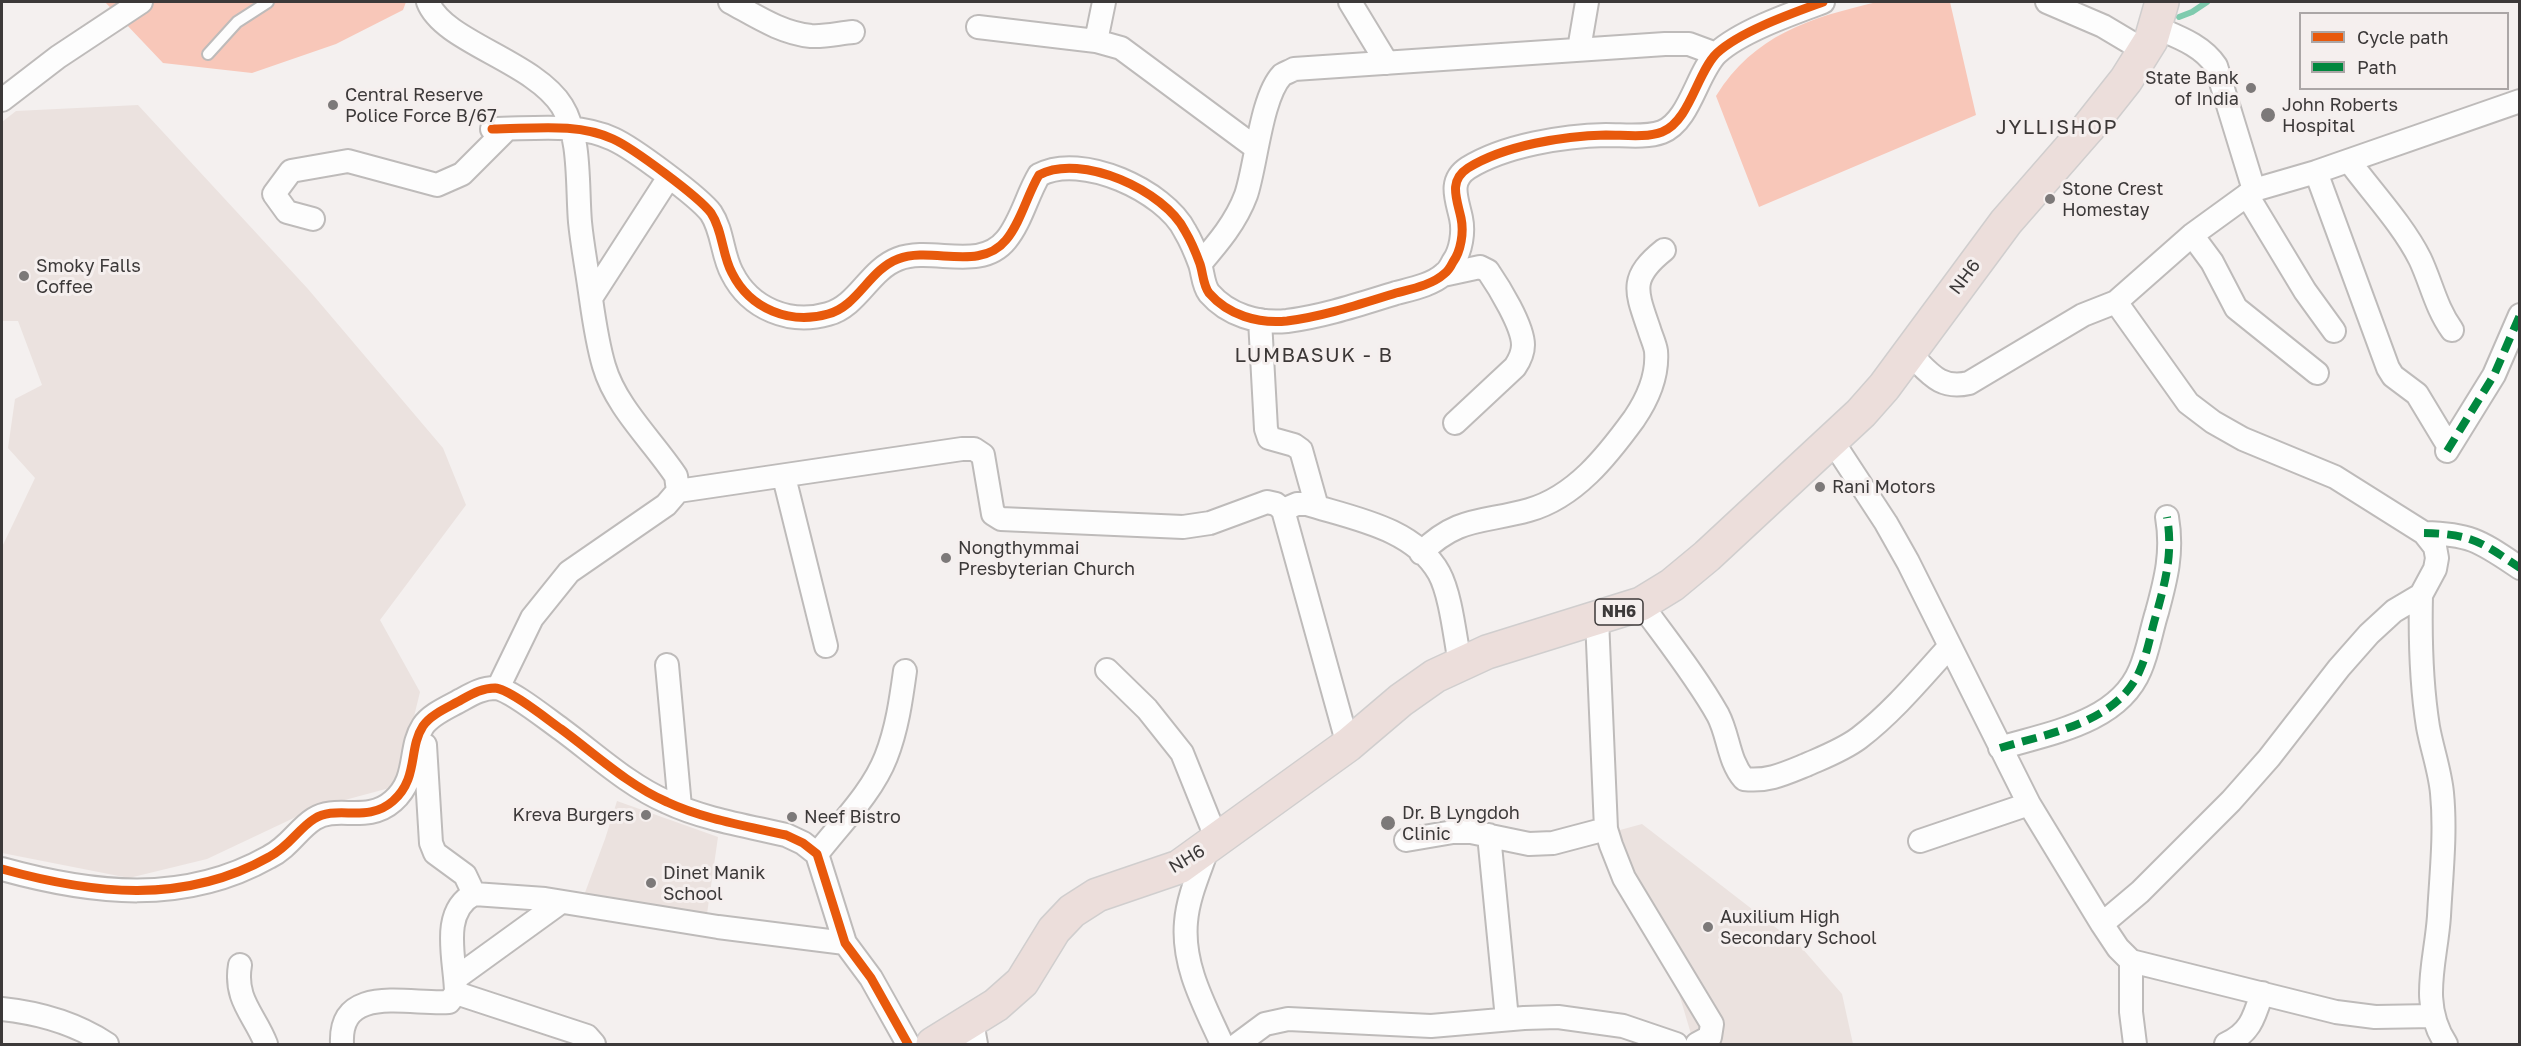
<!DOCTYPE html>
<html>
<head>
<meta charset="utf-8">
<style>
	body { margin:0 }
	#map { position:relative; width:2521px; height:1046px; overflow:hidden; background:#f4f0ef; font-family:"Golos Text",sans-serif }
	canvas { display:block }
	.frame { position:absolute; inset:0; border:3px solid #3c3939; pointer-events:none }
	.legend { position:absolute; left:2299px; top:12px; width:210px; height:78px; box-sizing:border-box; background:#f5efee; border:2px solid #aba6a6; margin:0; padding:8px 10px; list-style:none; font-size:18px; color:#3c3939 }
	.legend li { display:flex; align-items:center; gap:12px; height:30px }
	.legend b { width:30px; border:2px solid #aba6a6 }
</style>
</head>
<body>
<div id="map">
<canvas width="2521" height="1046"></canvas>
<div class="frame"></div>
<ul class="legend">
<li><b style="height:8px;background:#e8590c"></b>Cycle path</li>
<li><b style="height:8px;background:#00873e"></b>Path</li>
</ul>
</div>
<script>
const context = document.querySelector('canvas').getContext('2d');
context.lineJoin = 'round';
function fill(path, color) { context.fillStyle = color; context.fill(path, 'evenodd'); }
function stroke(path, color, width, dash) { context.strokeStyle = color; context.lineWidth = width; context.lineCap = dash ? 'butt' : 'round'; context.setLineDash(dash || []); context.stroke(path); }
function write(font, color, halo, rows, align = 'center') {
  context.font = font + ' "Golos Text",sans-serif'; context.lineWidth = 6; context.setLineDash([]); context.textBaseline = 'middle'; context.strokeStyle = halo; context.fillStyle = color; for (const [text, x, y, turn = 0] of rows) {
    context.save(); context.translate(x, y); context.rotate((+turn || 0) * Math.PI / 180); context.textAlign = isNaN(turn) ? turn : align; if (halo) context.strokeText(text, 0, 0); context.fillText(text, 0, 0); context.restore();
  }
}
fill(new Path2D(`
	M138 105 308 289 443 448 466 505 380 620 420 692 397 786 315 808 207 859 129 878 2 853V547L35 478 8 448 15 399 42 385 18 321H2V122L16 111Z
	M617 801 718 837 704 935 580 906 605 839Z
	M1642 824 1801 947 1842 994 1853 1044H1694L1677 987 1598 836Z`), '#ebe2df');
fill(new Path2D(`
	M105 2H406L403 10 336 44 252 73 163 63Z
	M1877 2H1950L1976 115 1759 207 1716 96C1754 35 1809 18 1877 2Z`), '#f8c7b9');
stroke(new Path2D(`
	M2179 17 2192 12 2207 2`), '#7fcbae', 6);
const lane = new Path2D(`
	M208 54 237 22 268 2`);
const street = new Path2D(`
	M428 2C443 42 534 61 562 106 581 136 577 187 580 222 582 243 586 264 589 285 593 312 596 339 604 366 616 407 652 440 676 476L678 491 666 505 569 572 532 618 498 688
	M730 2C756 16 781 33 811 36 825 37 840 33 853 32
	M1350 2 1387 63
	M2047 2 2103 26 2145 51
	M978 27 1096 41 1121 48 1256 148
	M2155 27C2178 37 2202 45 2216 66L2254 190
	M1096 41 1104 2
	M1579 49 1587 2
	M2 100 58 57 141 2
	M492 129C531 129 577 122 613 139 633 148 699 197 711 213 723 231 722 255 732 273 750 309 790 325 828 314 858 306 869 270 898 259 932 246 980 272 1006 240 1021 222 1027 195 1039 175 1081 152 1165 191 1185 231 1191 241 1196 253 1200 264 1203 273 1203 285 1209 293 1228 315 1258 324 1287 321 1325 316 1360 304 1396 293 1411 289 1432 285 1444 274 1447 272 1451 266 1453 262 1461 251 1464 232 1461 218 1457 199 1448 181 1468 168 1505 145 1564 136 1606 135 1624 135 1646 138 1662 132 1690 121 1697 72 1717 53 1741 31 1793 13 1823 2
	M2349 161C2372 192 2403 225 2420 259 2431 282 2436 308 2452 330
	M2316 172 2388 368 2393 376 2417 394 2449 447
	M2247 195 2305 291 2334 331
	M313 219 287 212 274 194 291 171 348 161 437 185 462 174 507 129
	M2192 235 2212 262 2236 308 2317 373
	M1200 264C1218 243 1236 222 1246 195 1256 166 1261 97 1282 75 1285 73 1291 71 1294 69L1665 44H1689L1716 54
	M1443 275 1480 267 1488 271C1499 287 1523 326 1523 345 1523 354 1519 361 1515 367L1455 423
	M591 298 669 177
	M1260 320 1266 429 1269 438 1294 445 1301 450 1317 507
	M1909 353C1929 372 1939 390 1969 383L2083 315 2116 302 2192 235 2254 190 2316 172 2520 101
	M1831 439 1886 523 1908 562 2029 804 2102 924 2118 948 2131 961 2336 1012 2375 1017 2433 1016
	M2447 451 2494 375 2520 315
	M784 477 826 646
	M678 491 962 449H974L983 455 993 514 1001 519 1183 527 1210 523 1267 502 1276 504 1283 510 1348 745
	M1283 510 1297 504H1307C1352 518 1414 528 1439 573 1451 595 1455 638 1460 663
	M2424 533C2472 534 2481 542 2520 568
	M1421 553C1458 516 1483 523 1529 510 1575 497 1607 456 1634 419 1647 400 1658 375 1656 351 1655 344 1651 336 1649 329 1636 291 1629 278 1664 250
	M2421 595C2420 639 2421 683 2428 727 2432 749 2440 771 2442 793 2446 834 2441 876 2439 916 2436 962 2419 1003 2446 1044
	M1641 604C1667 640 1696 676 1718 715 1729 736 1728 760 1744 779 1767 782 1784 774 1806 765 1824 757 1843 750 1859 738 1893 712 1921 678 1950 646
	M1597 619 1606 829 1611 845 1624 878 1712 1024 1710 1037 1697 1044
	M667 665 680 807
	M1107 670 1147 709 1182 753 1217 840
	M425 745 431 843 435 853 465 875 474 894
	M2000 748C2049 733 2118 723 2140 670 2148 652 2151 631 2157 612 2166 579 2173 552 2167 517
	M1489 835 1507 1019
	M1406 840 1453 832H1471L1529 844 1553 843 1606 829
	M1920 841 2029 804
	M1208 847C1200 871 1188 896 1186 922 1182 966 1205 1006 1222 1044
	M817 854C840 824 872 793 886 757 897 729 901 700 905 671
	M2 869C92 894 184 905 269 857 289 847 298 829 314 819 337 804 367 824 393 801 419 778 408 749 423 726 431 714 449 707 461 700 472 694 482 688 495 688 510 689 548 720 561 729 595 754 628 785 667 802 703 819 747 826 786 835L803 843 817 854 845 943 871 978 908 1044
	M2102 924 2140 892 2231 801 2269 758 2339 668 2369 634 2394 611 2421 595 2435 569 2437 558 2435 547 2424 533 2335 477 2243 439 2213 422 2188 403 2116 302
	M2131 961V1012L2135 1044
	M240 965C234 1000 255 1015 266 1044
	M456 978 561 902
	M456 993 587 1036 594 1044
	M2 1009C40 1013 75 1023 107 1044
	M972 1022 976 1044
	M342 1044C339 983 409 1005 449 1002L456 993C456 962 439 912 474 894L545 899 718 927 845 943
	M1238 1044 1265 1024 1288 1019 1431 1026 1524 1018 1558 1017 1623 1026 1676 1044
	M2226 1044C2250 1033 2254 1018 2262 993`);
const highway = new Path2D(`
	M933 1044 996 1005 1022 982 1054 930 1072 911 1097 895 1179 867 1348 745 1401 700 1435 676 1487 652 1641 604 1672 585 1707 556 1861 413 1884 387 2006 222 2088 128 2126 80 2151 40 2162 2`);
stroke(lane, '#bebbba', 14);
stroke(street, '#bebbba', 26);
stroke(highway, '#d0cece', 36);
stroke(lane, '#fdfdfd', 10);
stroke(street, '#fdfdfd', 22);
stroke(highway, '#ecdedb', 33);
stroke(new Path2D(`
	M2447 451 2494 375 2520 315
	M2424 533C2472 534 2481 542 2520 568
	M2000 748C2049 733 2118 723 2140 670 2148 652 2151 631 2157 612 2166 579 2173 552 2167 517`), '#00873e', 8, [15, 8]);
stroke(new Path2D(`
	M492 129C531 129 577 122 613 139 633 148 699 197 711 213 723 231 722 255 732 273 750 309 790 325 828 314 858 306 869 270 898 259 932 246 980 272 1006 240 1021 222 1027 195 1039 175 1081 152 1165 191 1185 231 1191 241 1196 253 1200 264 1203 273 1203 285 1209 293 1228 315 1258 324 1287 321 1325 316 1360 304 1396 293 1411 289 1432 285 1444 274 1447 272 1451 266 1453 262 1461 251 1464 232 1461 218 1457 199 1448 181 1468 168 1505 145 1564 136 1606 135 1624 135 1646 138 1662 132 1690 121 1697 72 1717 53 1741 31 1793 13 1823 2
	M2 869C92 894 184 905 269 857 289 847 298 829 314 819 337 804 367 824 393 801 419 778 408 749 423 726 431 714 449 707 461 700 472 694 482 688 495 688 510 689 548 720 561 729 595 754 628 785 667 802 703 819 747 826 786 835L803 843 817 854 845 943 871 978 908 1044`), '#e8590c', 9);
for (const [x, y, r, color] of [
	[2251,88,6,"#7c7979"],
	[333,105,6,"#7c7979"],
	[2268,115,8,"#7c7979"],
	[2050,199,6,"#7c7979"],
	[24,276,6,"#7c7979"],
	[1820,487,6,"#7c7979"],
	[946,558,6,"#7c7979"],
	[646,815,6,"#7c7979"],
	[792,817,6,"#7c7979"],
	[1388,823,8,"#7c7979"],
	[651,883,6,"#7c7979"],
	[1708,927,6,"#7c7979"]
]) { const dot = new Path2D(); dot.arc(x, y, r, 0, 2 * Math.PI); context.fillStyle = color; context.fill(dot); stroke(dot, '#f5efee', 2); }
for (const [x, y, w] of [
	[1619,612,48]
]) { const box = new Path2D(); box.roundRect(x - w / 2, y - 13, w, 26, 4.5); context.fillStyle = '#f5efee'; context.fill(box); stroke(box, '#3c3939', 1.5); }
write('bold 16px', '#3c3939', null, [
	["NH6",1619,612]
]);
write('18px', '#3c3939', '#f5efee', [
	["State Bank",2239,78,"right"],
	["of India",2239,99,"right"],
	["Central Reserve",345,95],
	["Police Force B/67",345,116],
	["John Roberts",2282,105],
	["Hospital",2282,126],
	["Stone Crest",2062,189],
	["Homestay",2062,210],
	["Smoky Falls",36,266],
	["Coffee",36,287],
	["Rani Motors",1832,487],
	["Nongthymmai",958,548],
	["Presbyterian Church",958,569],
	["Dr. B Lyngdoh",1402,813],
	["Clinic",1402,834],
	["Kreva Burgers",634,815,"right"],
	["Neef Bistro",804,817],
	["Dinet Manik",663,873],
	["School",663,894],
	["Auxilium High",1720,917],
	["Secondary School",1720,938]
], 'left');
write('18px', '#3c3939', '#f5efee', [
	["NH6",1965,277,-53],
	["NH6",1187,859,-31]
]);
context.letterSpacing = '1.5px';
write('20px', '#3c3837', '#f5efee', [
	["JYLLISHOP",2057,128],
	["LUMBASUK - B",1314,356]
]);
context.letterSpacing = '0px';
</script>
</body>
</html>
